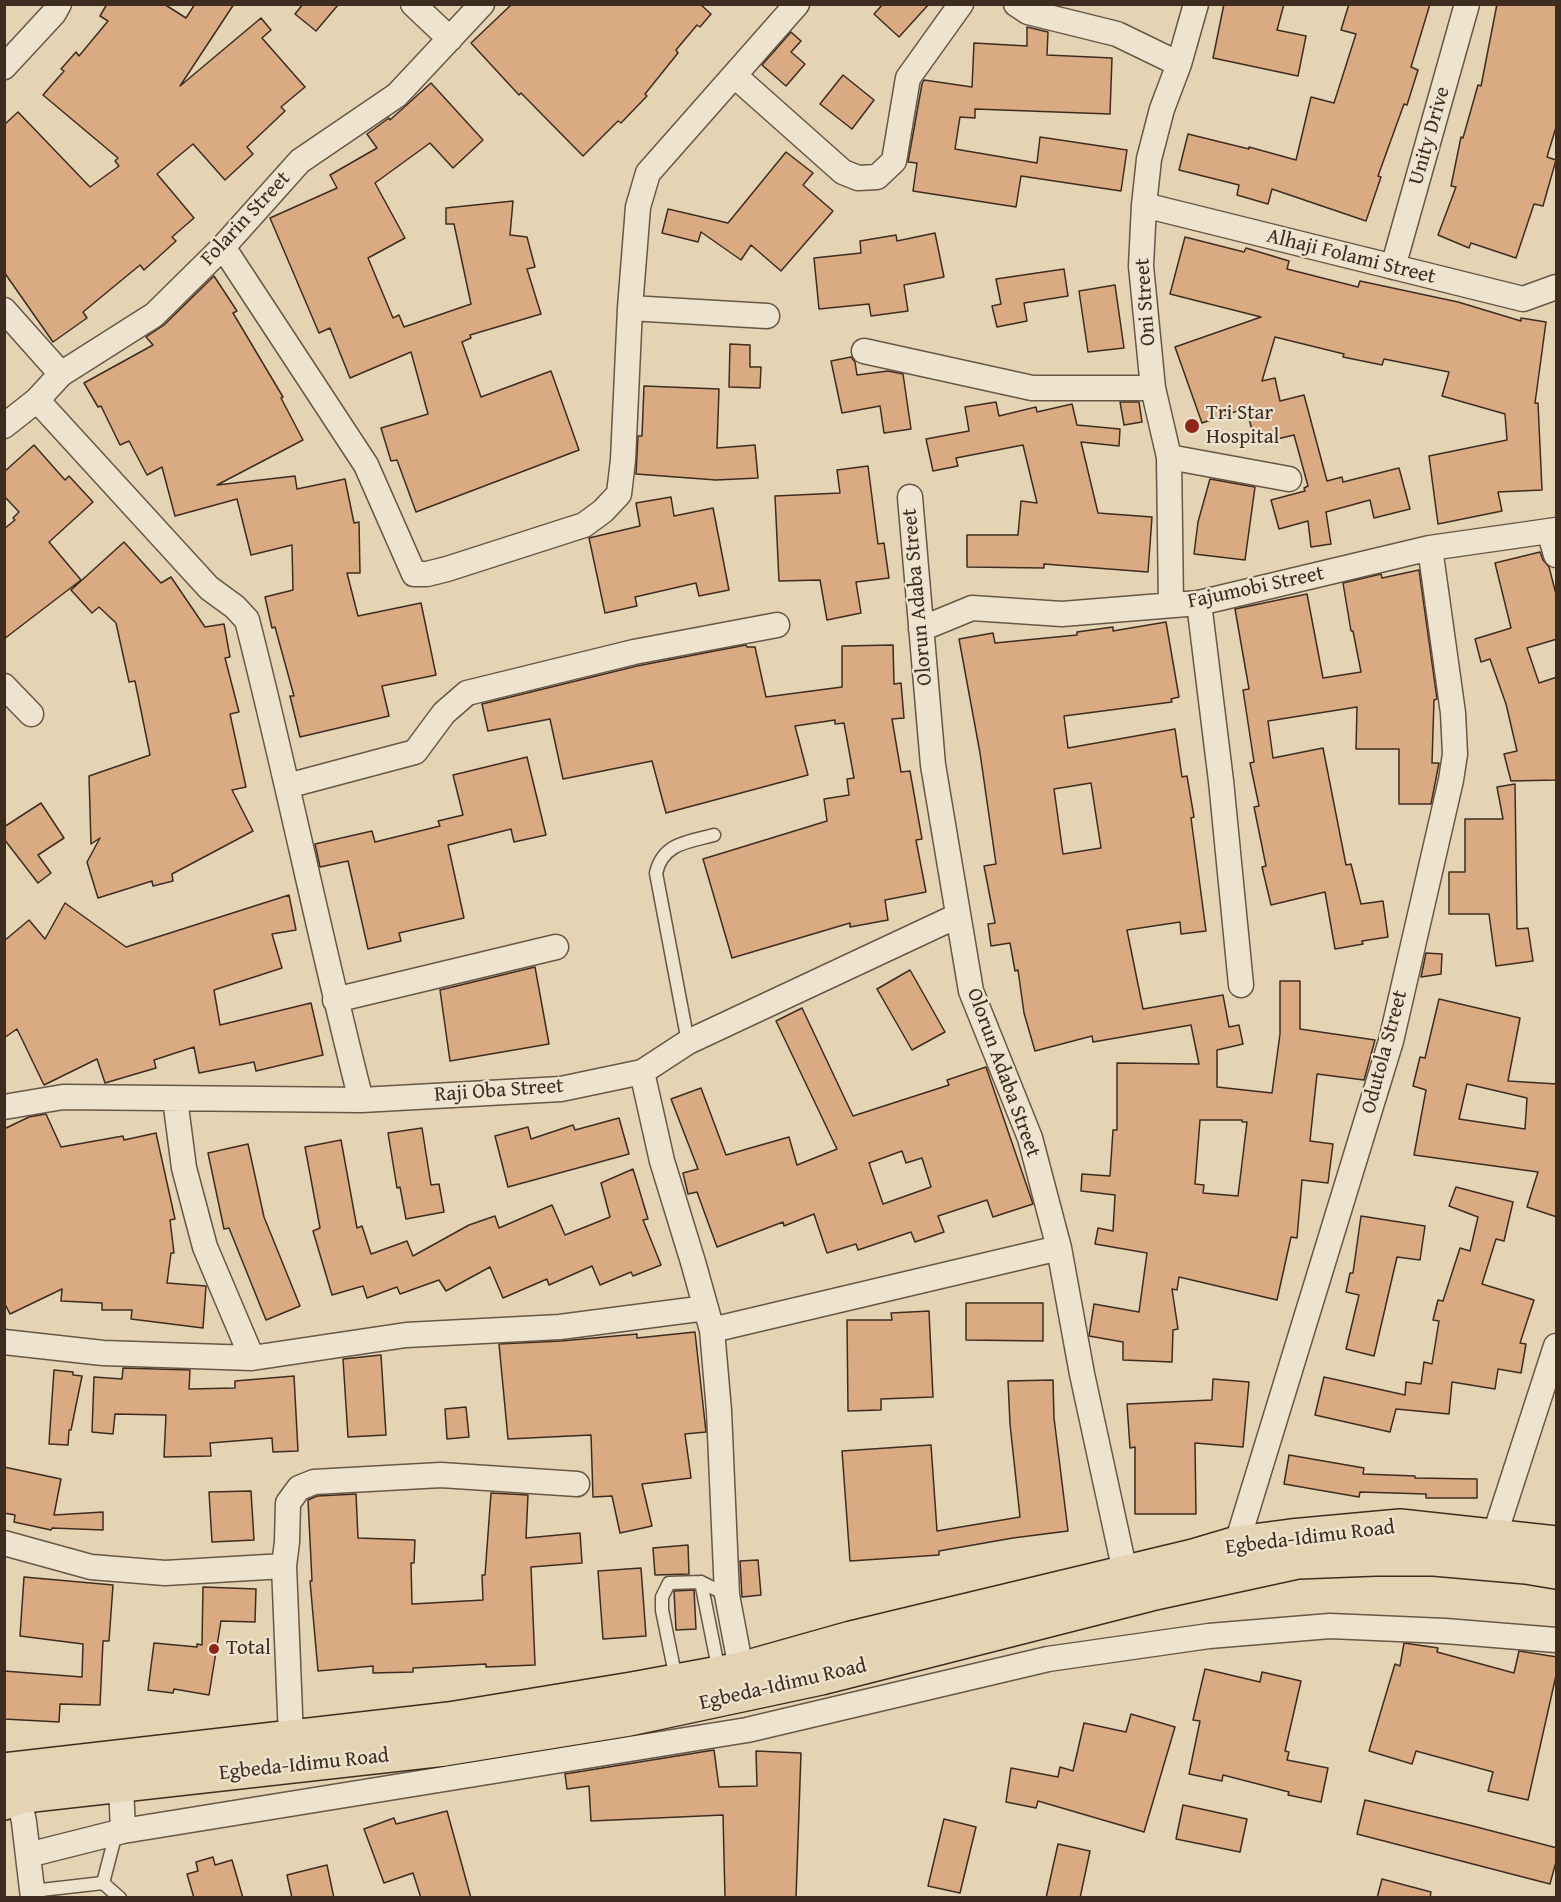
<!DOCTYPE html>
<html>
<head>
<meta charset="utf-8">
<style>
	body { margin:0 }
	#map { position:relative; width:1561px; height:1902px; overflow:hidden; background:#e4d4b3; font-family:"Gentium Book Plus",serif }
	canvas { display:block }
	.frame { position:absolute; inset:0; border:6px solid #3e2c21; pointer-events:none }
</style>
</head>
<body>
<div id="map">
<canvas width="1561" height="1902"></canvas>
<div class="frame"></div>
</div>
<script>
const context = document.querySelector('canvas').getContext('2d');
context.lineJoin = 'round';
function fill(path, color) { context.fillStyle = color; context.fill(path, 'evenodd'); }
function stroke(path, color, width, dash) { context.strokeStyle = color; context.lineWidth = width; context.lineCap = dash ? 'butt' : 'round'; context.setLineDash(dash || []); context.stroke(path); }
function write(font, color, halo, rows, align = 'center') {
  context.font = font + ' "Gentium Book Plus",serif'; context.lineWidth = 4.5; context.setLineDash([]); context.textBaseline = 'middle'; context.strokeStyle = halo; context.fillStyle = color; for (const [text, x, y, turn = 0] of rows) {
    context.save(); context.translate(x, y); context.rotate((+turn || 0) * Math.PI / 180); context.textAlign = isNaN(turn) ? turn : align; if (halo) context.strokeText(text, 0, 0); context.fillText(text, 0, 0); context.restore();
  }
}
const building = new Path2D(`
	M107 4H164L186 18 195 4H234L180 86 261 18 271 30 262 38 305 87 281 107 285 111 247 147 253 154 225 180 193 144 157 174 194 218 172 237 176 241 144 270 140 265 83 312 87 318 53 342 4 272V125L18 112 90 187 119 166 115 161 118 158 43 95 64 71 61 69 76 52 79 56 108 21 100 16Z
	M303 4H309L338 5 316 31 295 14Z
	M512 4H700L711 14 700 27 697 25 676 50 678 53 645 94 647 96 621 123 618 121 583 156 521 93 519 95 471 43Z
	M883 4H929L899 37 874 14Z
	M1224 4H1284L1277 30 1306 36 1298 76 1213 58Z
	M1349 4H1430L1411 67 1418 70 1407 105 1404 104 1378 176 1381 177 1366 221 1272 189 1268 204 1237 195 1239 185 1179 170 1188 134 1249 149V147L1296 160 1311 97 1334 103 1356 34 1341 30Z
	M1497 4H1557V124L1547 157 1556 160 1543 206 1534 204 1516 258 1471 243 1469 248 1438 235 1456 187 1451 186 1461 137 1463 138 1478 85 1481 86Z
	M1027 27 1048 32 1047 55 1112 58 1110 114 975 109V118L960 117 955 149 1037 163 1040 137 1127 150 1121 191 1021 176 1016 207 913 191 917 163 908 162 922 84 924 80 972 87 974 43 1027 46Z
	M791 32 801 41 791 52 805 64 786 86 762 65Z
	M843 75 874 100 852 129 820 104Z
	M431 83 483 140 453 168 430 143 375 183 405 238 368 258 393 318 399 315 404 327 471 304 454 224H446V208L513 201 510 235 527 237 535 267 527 269 541 314 470 335 471 338 462 342 481 397 551 371 579 450 416 512 397 460 391 461 381 428 428 414 411 352 350 378 330 328 319 333 270 218 337 188 330 175 377 148 367 134 389 118 390 120Z
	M786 152 813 173 803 185 833 211 781 271 751 245 741 260 701 232 698 242 662 233 668 209 728 223Z
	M935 233 944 277 904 285 908 311 871 316 869 304 819 309 814 258 861 253 860 241 896 235 897 241Z
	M1185 237 1244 252 1246 248 1289 261 1287 269 1358 287 1360 281 1458 302 1521 321V318L1546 322 1535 403H1538L1542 490 1498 492 1502 511 1438 524 1429 456 1507 440 1505 414 1442 396 1449 372 1384 359 1382 365 1343 357 1344 354 1275 337 1262 381 1275 378 1280 401 1304 395 1327 481 1342 477 1343 482 1399 468 1410 509 1374 518 1370 500 1326 512 1331 544 1311 547 1308 521 1279 529 1271 500 1305 491 1304 488 1308 486 1294 435 1256 444 1246 408 1202 423 1175 347 1261 317 1170 294Z
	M1064 269 1068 296 1024 303 1027 321 997 327 992 306 1001 304 996 279Z
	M214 276 237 311 233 313 283 397 281 398 303 440 217 485 295 476 297 489 345 479 354 523 359 522 360 573H347L358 616 421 603 436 675 382 686 389 716 300 737 290 696H294L275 627 272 628 265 597 293 590 292 545 251 555 237 499 175 516 162 467 147 475 129 441 120 445 101 406 98 407 84 383 153 345 146 337 164 325Z
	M1115 285 1124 348 1088 352 1079 291Z
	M730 344 750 345V367H761L760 388 729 387Z
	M851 357 855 362 857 375 888 371 903 374 911 429 884 433 880 406 842 413 831 361Z
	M644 386 719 389 717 448 755 445 758 478 716 480 636 474 638 436H642Z
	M996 402 999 416 1036 407 1037 412 1072 404 1077 425 1120 429 1119 446 1081 442 1098 513 1152 517 1148 572 1044 564V568L967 567V535H1018L1021 501 1037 503 1023 445 956 458 958 466 933 471 926 439 969 431 965 407Z
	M1120 402H1139L1142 422 1124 425Z
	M34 445 65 480 69 476 93 502 49 542 81 580 4 639V529L15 520 13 518 19 512 4 496V472Z
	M868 466 878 544 884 543 889 578 856 582 861 613 827 620 820 580 779 581 775 496 840 493 837 470Z
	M1210 479 1255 487 1245 560 1194 554 1198 522Z
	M671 497 674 516 713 508 729 590 699 596 696 583 635 597 637 606 605 613 589 538 640 526 636 503Z
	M124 542 161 583 171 577 205 627 224 624 230 657 225 658 239 712 230 714 246 787 232 790 253 831 172 874 173 881 153 886 152 881 98 898 87 862 100 838 91 844 89 776 150 755 135 681 129 682 116 623 99 607 92 613 71 590Z
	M1540 552 1543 560 1549 567 1557 598V639L1527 648 1539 683 1557 677V780L1511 781 1504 754 1517 751 1506 704 1490 659 1481 662 1475 639 1511 628 1495 563Z
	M1419 570 1437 699 1434 700 1432 763H1439L1431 804H1399V749H1356L1357 707 1268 721 1273 758 1323 748 1346 865 1351 864 1361 904 1383 901 1388 937 1362 941 1363 944 1335 949 1325 892 1271 905 1262 867 1266 866 1254 807 1259 806 1250 763 1254 762 1243 690 1249 689 1235 609 1307 594 1323 678 1361 672 1353 631H1351L1343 583 1381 574 1382 578Z
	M1166 622 1179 697 1171 699 1172 702 1064 716 1068 748 1175 729 1182 777 1187 776 1194 817 1191 818 1206 931 1181 934 1180 922 1127 930 1143 1009 1223 995 1229 1027 1239 1025 1243 1044 1217 1050V1087L1272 1093 1280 1034V981H1300V1029L1375 1040 1364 1080 1317 1074 1310 1141 1333 1144 1328 1183 1302 1180 1297 1238 1291 1237 1277 1300 1179 1277 1177 1290 1172 1289 1178 1329 1173 1330 1172 1362 1123 1360V1342L1089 1336 1094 1304 1139 1312 1147 1253 1095 1244 1098 1228 1113 1231 1115 1195 1081 1191 1082 1174 1110 1176 1113 1130H1117V1063L1199 1064 1191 1025 1093 1042 1092 1036 1035 1051 1024 1013 1018 970 1015 971 1010 943 991 946 988 924 995 923 984 866 996 864 980 753 959 639 993 633 995 643 1077 635V632L1113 627V631ZM1091 783 1101 848 1063 854 1054 789ZM1200 1120H1242V1122H1247L1238 1196 1203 1193 1204 1185 1195 1184Z
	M746 645 747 647H755L766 697 842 687V646L893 645 894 684 901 683 904 718 892 719 901 772 910 771 922 839 916 840 926 892 885 900 888 920 850 927V923L732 958 703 859 827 821 824 799 849 795 847 779 854 778 844 723 835 724V720L795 726 808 775 666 813 652 761 563 779 550 719 488 731 482 704 637 666Z
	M527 757 546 835 514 842 511 829 448 845 464 918 399 933 401 941 368 949 348 861 320 867 315 844 372 831 375 842 440 826 438 821 463 815 453 775Z
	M1515 784 1517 929 1528 928 1533 961 1496 966 1489 914H1449V872H1465V819H1503L1497 787Z
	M41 803 64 838 38 855 51 873 38 883 4 839V827Z
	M289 895 296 930 272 934 282 968 214 990 220 1025 311 1003 323 1055 256 1071 254 1062 199 1073 194 1047 154 1060 156 1068 105 1083 97 1059 44 1085 17 1029 4 1038V941L29 920 45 939 65 903 126 947Z
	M1426 953 1442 954 1441 974 1421 977Z
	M535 967 549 1044 450 1061 440 990Z
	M910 970 945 1032 912 1050 877 989Z
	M1439 999 1520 1018 1508 1081 1557 1084V1217L1527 1207 1538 1172 1414 1155 1426 1090 1413 1086 1420 1057 1425 1058ZM1467 1084 1527 1098 1525 1129 1459 1119Z
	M802 1008 853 1116 949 1085 947 1080 986 1067 1033 1204 993 1217 987 1200 938 1216 944 1232 915 1242 911 1232 858 1250 856 1244 827 1253 814 1214 784 1226 783 1222 717 1247 697 1192 688 1194 683 1173 698 1169 671 1099 701 1088 726 1155 789 1137 797 1165 837 1149 776 1021ZM902 1151 906 1163 922 1158 931 1187 883 1204 869 1163Z
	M46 1114 61 1147 123 1136 124 1140 156 1133 175 1219 170 1220 174 1253H171L167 1283 206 1286 203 1328 131 1319 132 1310H102V1303L61 1301 62 1289 10 1314 4 1302V1129L29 1117Z
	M619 1118 629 1154 508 1187 495 1136 528 1127 531 1139 573 1125 575 1130Z
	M422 1128 431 1185 439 1184 444 1212 406 1219 400 1187 397 1188 388 1133Z
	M341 1140 357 1228 362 1226 371 1254 407 1241 413 1256 469 1225 495 1216 499 1228 552 1205 565 1235 610 1217 601 1183 633 1169 648 1219 643 1220 661 1265 633 1276 631 1272 600 1285 592 1266 549 1285 547 1279 503 1298 490 1267 446 1291 439 1280 400 1294 397 1287 367 1298 363 1286 332 1295 313 1231 320 1228 305 1147Z
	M248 1144 264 1217 300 1306 266 1320 229 1228 224 1229 208 1153Z
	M1456 1187 1513 1202 1504 1241 1496 1239 1482 1284 1534 1300 1520 1343 1526 1344 1521 1373 1498 1369 1495 1389 1452 1382 1449 1414 1396 1409 1390 1432 1315 1415 1324 1377 1405 1395 1406 1382 1421 1384 1424 1362 1432 1364 1439 1321 1433 1320 1438 1300 1443 1301 1460 1248 1470 1251 1478 1217 1449 1206Z
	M1361 1216 1425 1226 1420 1260 1397 1257 1374 1356 1346 1349 1359 1295 1346 1292 1350 1273H1353Z
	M966 1303H1043V1341L966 1340Z
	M929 1311 933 1397 881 1399V1410L848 1411 847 1320H892L891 1313Z
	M695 1332 706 1432 685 1434 691 1478 642 1484 652 1526 620 1533 612 1496 593 1497 591 1435 508 1439 499 1344 561 1341 637 1334V1338Z
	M381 1355 386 1435 348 1437 343 1359Z
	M123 1368 190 1370 189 1389 235 1388V1381L294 1376 298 1451 273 1452 272 1438 210 1443 211 1456 164 1457 166 1415 115 1414 113 1434 92 1432 94 1377 122 1379Z
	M54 1370 73 1372V1375L82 1376 71 1430H69L68 1445 49 1444Z
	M1213 1379 1249 1382 1243 1447 1195 1443 1196 1514H1135V1447L1130 1448 1127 1404 1212 1400Z
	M1053 1380 1054 1418 1068 1531 1013 1538 939 1551V1555L850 1561 842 1451 931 1445 937 1531 1020 1517 1010 1424 1008 1381Z
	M466 1407 469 1437 447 1439 445 1409Z
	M1289 1455 1364 1468 1363 1474 1415 1476V1478L1477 1479V1498H1426V1494L1360 1492 1359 1497 1284 1484Z
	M4 1467 61 1479 54 1515 103 1512V1530L52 1528 51 1530 14 1522 15 1515 4 1513Z
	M251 1491 254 1540 212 1542 209 1492Z
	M491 1493 528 1495 526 1538 580 1533 582 1563 531 1567 535 1665 486 1667V1664L413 1668V1672L373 1673V1666L318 1671 310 1581H312L308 1500 317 1496 356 1494 358 1538 415 1540 414 1563H411L412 1604 483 1600 482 1575H485Z
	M688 1545 689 1574 655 1575 653 1548Z
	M758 1560 761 1595 742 1597 740 1561Z
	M641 1568 646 1636 603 1639 598 1571Z
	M24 1577 113 1585 109 1641H103L100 1705 60 1704 59 1722 4 1719V1671L82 1677 83 1644 20 1636Z
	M203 1587 256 1589 255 1622 221 1621 209 1695 174 1689 173 1693 148 1690 154 1643 197 1647V1644L202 1645Z
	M694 1590 696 1629 676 1630 674 1591Z
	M1404 1643 1438 1648 1437 1652 1514 1673 1519 1651 1557 1657V1671L1528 1800 1488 1791 1493 1772 1416 1751 1412 1764 1369 1751 1395 1664 1400 1666Z
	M1205 1669 1260 1682 1262 1672 1301 1681 1285 1751 1289 1752 1287 1760 1328 1768 1321 1802 1288 1795 1289 1792 1223 1775 1222 1781 1189 1774 1200 1721 1193 1720Z
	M1131 1714 1175 1727 1144 1832 1038 1801 1036 1808 1006 1802 1011 1768 1058 1777 1060 1767 1073 1771 1084 1723 1126 1732Z
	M714 1750 719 1787 757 1786 756 1751 801 1753 796 1898H725L723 1815 591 1821 589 1786 567 1789 565 1774Z
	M1365 1800 1469 1825 1557 1848V1858L1550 1884 1357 1834Z
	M1183 1805 1247 1819 1240 1852 1176 1839Z
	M447 1811 471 1898H421L413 1873 384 1883 364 1829 394 1818 396 1824Z
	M944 1819 976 1827 960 1893 928 1886Z
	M1058 1844 1090 1851 1080 1898H1046Z
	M213 1857 215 1865 232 1860 243 1898H194L187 1874 198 1871 196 1862Z
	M327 1865 334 1898H292L287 1875Z
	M1382 1879 1431 1892 1430 1898H1377Z`);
fill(building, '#daaa83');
stroke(building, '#3e2c21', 1.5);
const service = new Path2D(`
	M688 1042 656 873C663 843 688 842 714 835
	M701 1582 719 1672
	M676 1679 662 1610V1597L669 1583 701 1582 727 1595
	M103 1883 116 1833
	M32 1891 103 1883 120 1898`);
const minor = new Path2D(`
	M413 4 450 39
	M1016 4 1028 12 1117 34 1179 64
	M4 67 54 13 59 4
	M735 76 843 172 858 178 877 177 894 161 908 78 961 4
	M1144 205 1523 299 1556 287
	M223 247 366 465 414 574H427L447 569 584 525 603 511 619 494 623 460 630 308 638 207 648 173 797 4
	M1393 267 1467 4
	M630 308 767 316
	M4 310 61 374
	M864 351 1032 388H1153
	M37 400 209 588 235 607 247 620C288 780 320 941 361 1100
	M4 426 37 400 61 374 154 315 223 247 300 161 397 95 482 4
	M1169 457 1289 479
	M910 497 933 765 971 991 1030 1138 1059 1248 1082 1374 1125 1572
	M1549 531 1556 555
	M1199 603 1221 781 1241 985
	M1171 605 1169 457 1153 388 1141 266 1144 205 1149 159 1162 109 1179 64 1196 4
	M921 629 972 608 1062 614 1199 603 1430 548 1556 530
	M4 686 31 714
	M287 786 415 752 444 713 467 693 634 652 777 625
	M335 1000 556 947
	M642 1072 662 1161 693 1262 712 1330 719 1411 727 1595 741 1669
	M175 1099 184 1168 205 1247 252 1358
	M4 1107 63 1097 361 1100 561 1089 642 1072 688 1042 957 916
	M712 1330 1059 1248
	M4 1342 103 1353 252 1358 406 1335 560 1327 706 1308
	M1494 1537 1556 1346
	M4 1543 91 1567 165 1573 284 1566
	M1237 1543 1391 1041 1451 780 1455 754 1453 713 1430 548
	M291 1737 284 1566 287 1542 288 1503 299 1488 314 1482 441 1475 577 1484
	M121 1785 123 1831
	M19 1797 24 1822 33 1898
	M28 1855 123 1831 747 1730 1048 1659 1209 1636 1330 1626 1445 1631 1556 1640`);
const primary = new Path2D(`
	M4 1770 449 1719 632 1689 741 1669 851 1638 1193 1556 1237 1543 1291 1536 1400 1526 1556 1543
	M4 1803 19 1797 35 1795 445 1749 624 1720 821 1678 1151 1594 1298 1562 1375 1559H1434L1526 1567 1556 1572`);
stroke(service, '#685646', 15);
stroke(minor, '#685646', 27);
stroke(primary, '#3e2c21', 36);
stroke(service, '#ede3ce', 12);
stroke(minor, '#ede3ce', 24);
stroke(primary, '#e4d4b3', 33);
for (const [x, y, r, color] of [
	[1192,426,8,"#8f2418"],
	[214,1649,6,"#8f2418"]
]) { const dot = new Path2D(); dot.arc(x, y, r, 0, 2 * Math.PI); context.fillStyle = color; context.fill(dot); stroke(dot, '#ede3ce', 2); }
write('21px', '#3e2c21', '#ede3ce', [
	["Unity Drive",1430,136,-74],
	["Folarin Street",246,219,-47],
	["Alhaji Folami Street",1351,257,14],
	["Oni Street",1146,302,-94],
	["Fajumobi Street",1256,588,-12],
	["Olorun Adaba Street",918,597,-95],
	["Odutola Street",1385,1052,-75],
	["Olorun Adaba Street",1003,1073,70],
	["Raji Oba Street",499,1091,-4],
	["Egbeda-Idimu Road",1310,1538,-7],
	["Egbeda-Idimu Road",783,1685,-13],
	["Egbeda-Idimu Road",304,1765,-6]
]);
write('21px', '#3e2c21', '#ede3ce', [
	["Tri Star",1206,414],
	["Hospital",1206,438],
	["Total",226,1649]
], 'left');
</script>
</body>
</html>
